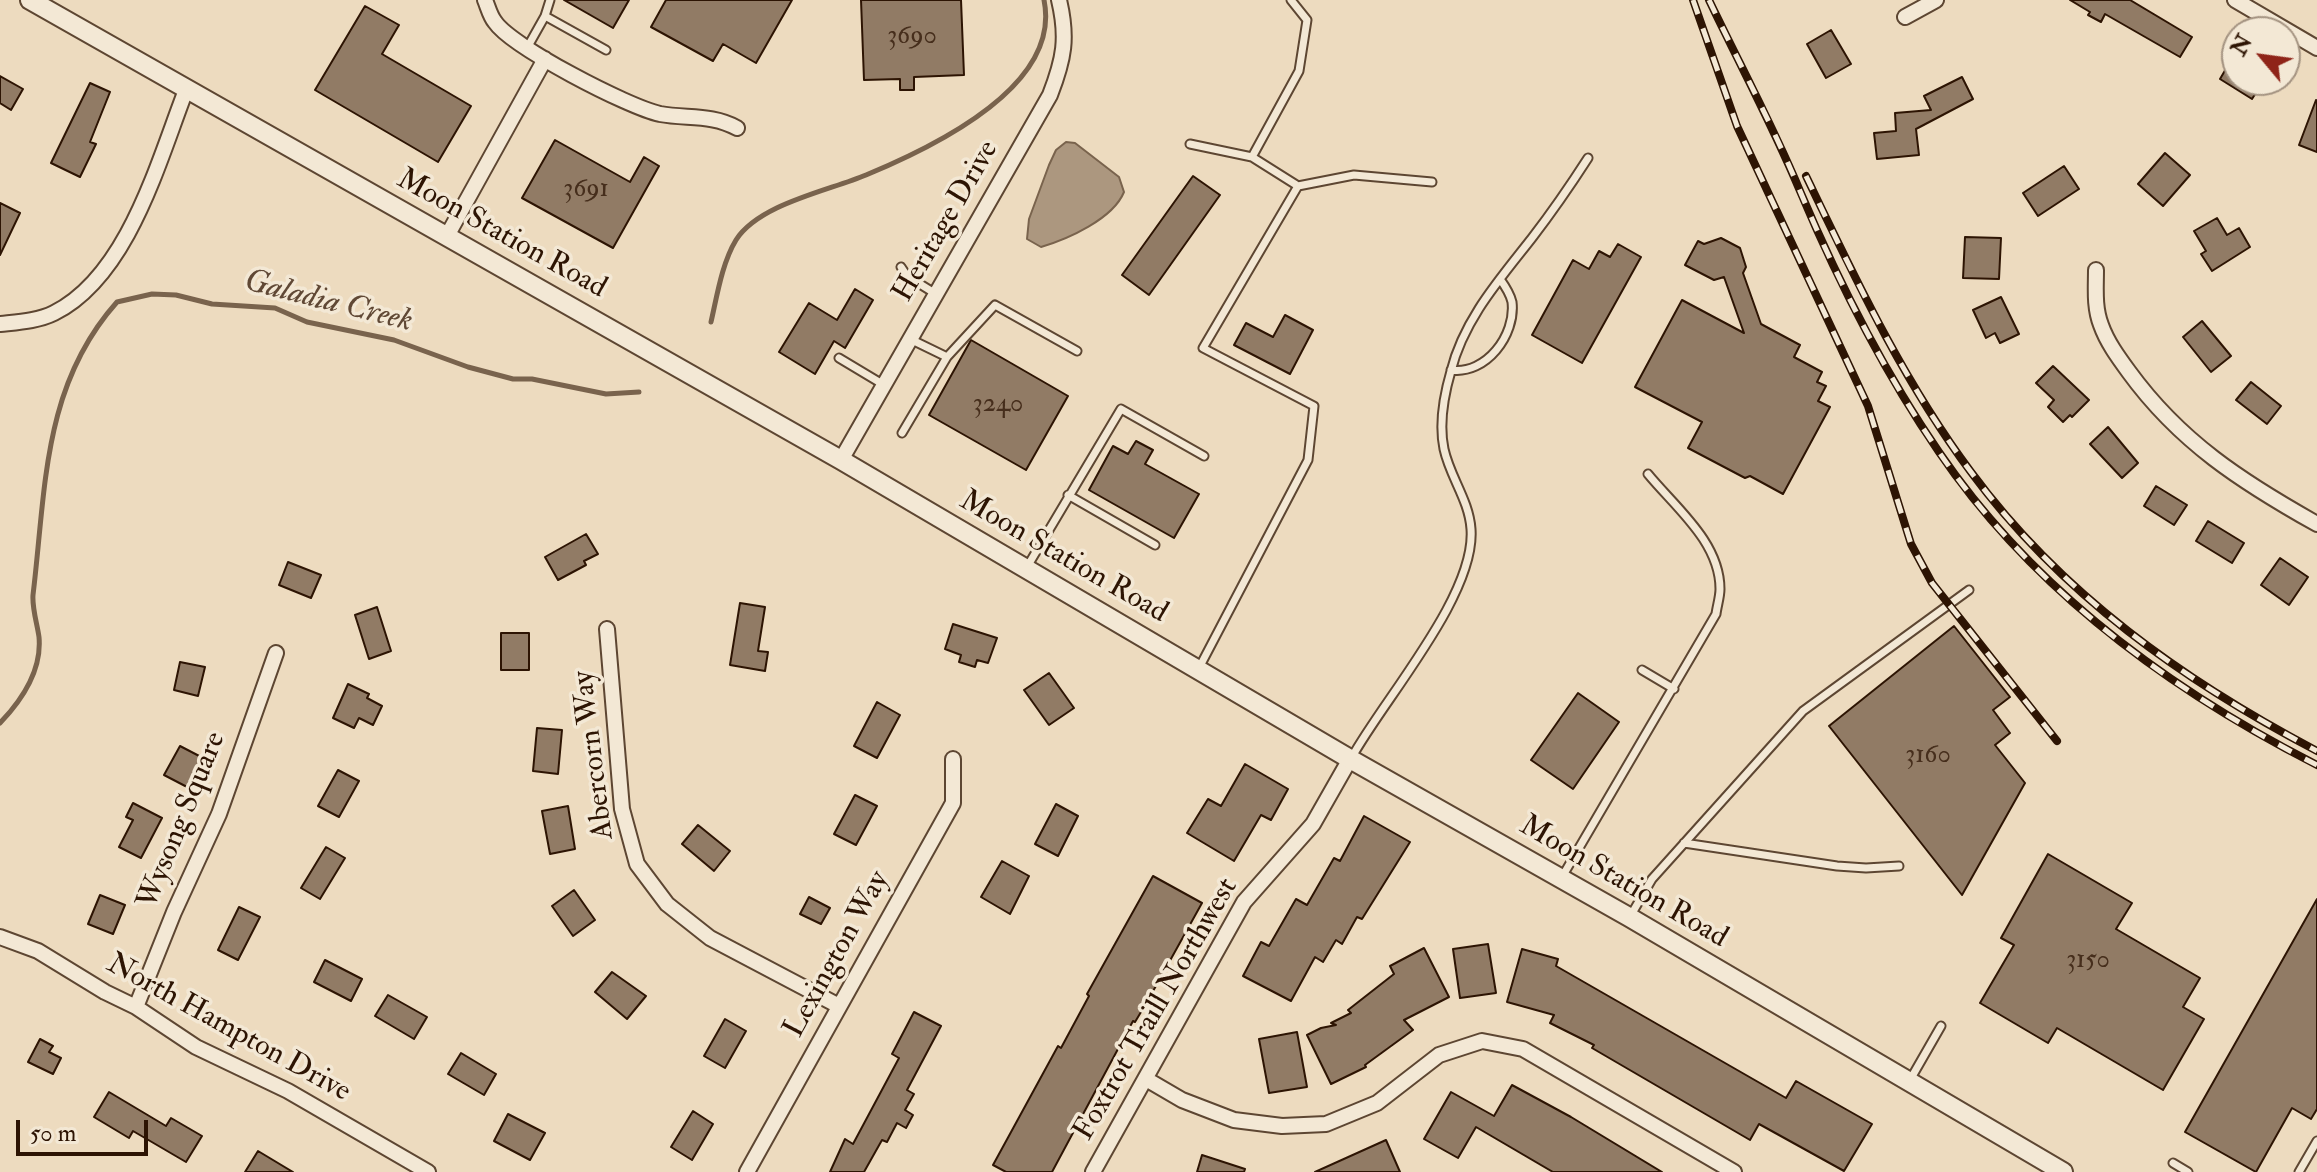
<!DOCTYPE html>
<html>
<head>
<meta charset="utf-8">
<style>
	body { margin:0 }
	#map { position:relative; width:2317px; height:1172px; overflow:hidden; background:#eddbbf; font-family:"IM FELL Double Pica",serif }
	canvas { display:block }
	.north { position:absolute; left:2221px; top:16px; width:80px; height:80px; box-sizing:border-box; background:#f3e8d5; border:2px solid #a49381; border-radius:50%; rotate:299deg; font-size:22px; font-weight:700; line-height:32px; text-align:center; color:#2d1403 }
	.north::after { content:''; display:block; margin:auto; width:28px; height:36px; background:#8f2418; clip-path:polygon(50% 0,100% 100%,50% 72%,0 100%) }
	.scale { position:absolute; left:16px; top:1120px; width:132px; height:36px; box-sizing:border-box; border:4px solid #2d1403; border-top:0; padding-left:10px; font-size:24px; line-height:28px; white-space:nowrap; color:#2d1403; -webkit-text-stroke:6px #f3e8d5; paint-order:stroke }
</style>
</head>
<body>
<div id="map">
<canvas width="2317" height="1172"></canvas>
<div class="north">N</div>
<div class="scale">50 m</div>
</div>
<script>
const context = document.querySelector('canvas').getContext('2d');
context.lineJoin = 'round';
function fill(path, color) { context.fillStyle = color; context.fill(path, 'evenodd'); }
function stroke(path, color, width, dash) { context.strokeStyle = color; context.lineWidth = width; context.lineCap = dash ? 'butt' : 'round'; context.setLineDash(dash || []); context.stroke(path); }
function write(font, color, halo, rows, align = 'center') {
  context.font = font + ' "IM FELL Double Pica",serif'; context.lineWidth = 7; context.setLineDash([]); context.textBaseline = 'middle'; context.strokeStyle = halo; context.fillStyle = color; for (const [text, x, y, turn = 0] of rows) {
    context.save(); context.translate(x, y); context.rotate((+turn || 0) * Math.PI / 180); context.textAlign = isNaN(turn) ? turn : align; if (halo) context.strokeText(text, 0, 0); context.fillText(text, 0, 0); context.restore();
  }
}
const water = new Path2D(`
	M1066 142 1075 143 1119 177 1124 192C1113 219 1068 239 1041 247L1027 239 1029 219 1049 165 1056 150Z`);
fill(water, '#ac977f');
stroke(water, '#79634d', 2);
stroke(new Path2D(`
	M711 322C717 296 722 263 736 240 759 204 828 191 866 175 931 148 1062 87 1044 0
	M0 723C22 700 42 670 39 637 37 623 32 608 33 595 46 489 42 386 117 302L152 294 176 295 212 304 275 308 307 322 394 340 468 367 513 379H532L606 394 639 392`), '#79634d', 5);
const building = new Path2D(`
	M564 0H629L613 28Z
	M666 0H792L756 63 723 44 713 61 651 27Z
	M861 0H961L964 75 914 77V90H900V79L864 80Z
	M2070 0H2130L2192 37 2180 57 2105 14 2101 22 2088 15 2090 12Z
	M365 6 399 25 382 54 471 106 438 162 315 90Z
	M1831 30 1851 64 1826 78 1807 44Z
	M2237 50V80H2264L2252 99 2220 79Z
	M0 76 23 89 11 110 0 103Z
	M1962 77 1973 99 1916 129 1919 155 1877 159 1874 133 1896 131 1895 113 1931 110 1924 96Z
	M90 83 110 92 90 142 96 144 80 177 51 163Z
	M2316 100 2317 101V152L2299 145Z
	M555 140 630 182 644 157 659 166 613 248 522 198Z
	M2165 153 2190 175 2163 206 2138 184Z
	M2064 166 2079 189 2038 216 2023 193Z
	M1193 176 1220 195 1149 295 1122 275Z
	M0 203 20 213 0 255Z
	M2217 218 2227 235 2239 228 2250 247 2212 271 2201 254 2206 251 2194 231Z
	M1965 237 2001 238 1999 279 1963 278Z
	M1721 238 1740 248 1746 267 1743 273 1761 324 1800 345 1794 357 1822 372 1817 382 1826 386 1818 401 1830 407 1783 494 1750 476 1745 478 1688 448 1702 422 1635 387 1682 300 1744 333 1724 277 1714 280 1685 265 1698 241 1704 244Z
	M1618 244 1641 257 1582 363 1532 335 1573 260 1589 269 1599 251 1610 257Z
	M855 289 873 300 845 348 834 341 815 374 779 352 809 303 837 320Z
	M2001 297 2019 334 2000 343 1995 333 1986 338 1973 310Z
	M1285 315 1313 330 1290 374 1234 345 1246 323 1273 337Z
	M2202 321 2231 356 2211 372 2183 337Z
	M971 340 1068 396 1026 470 929 415Z
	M2053 366 2089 400 2072 417 2070 415 2063 422 2048 407 2054 400 2036 383Z
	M2251 382 2281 406 2267 424 2236 400Z
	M2108 427 2138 463 2122 478 2090 444Z
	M1136 441 1153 450 1145 464 1199 494 1174 538 1089 490 1113 446 1128 454Z
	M2156 486 2187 505 2174 525 2144 506Z
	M2208 521 2244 543 2232 563 2196 541Z
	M586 534 598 554 584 561 586 565 558 580 545 557Z
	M2280 558 2308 577 2289 605 2261 585Z
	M288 562 321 575 311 598 279 585Z
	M740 603 765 607 758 651 768 652 765 671 730 665Z
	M377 607 391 651 369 659 355 615Z
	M953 624 997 638 988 663 977 660 975 667 959 662 961 655 945 649Z
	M1954 626 2010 697 1993 710 2010 733 1995 745 2025 783 1962 895 1829 726Z
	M501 633H529V670H501Z
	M180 662 205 667 198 696 174 690Z
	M1049 673 1074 708 1049 725 1024 690Z
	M348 684 369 694 367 698 382 706 373 725 359 718 354 728 333 718Z
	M1578 693 1619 722 1573 789 1531 760Z
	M877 702 900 715 877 758 854 746Z
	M537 728 562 730 558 774 533 771Z
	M180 746 205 759 189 788 164 775Z
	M1245 764 1288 789 1271 820 1261 815 1234 861 1187 833 1208 799 1221 806Z
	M338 770 359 781 339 817 318 806Z
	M855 795 877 806 856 845 834 834Z
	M133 803 162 818 141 858 119 847 133 820 126 817Z
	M1056 804 1078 816 1058 856 1035 844Z
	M568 806 575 849 550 854 542 811Z
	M1364 816 1410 842 1362 919 1357 917 1342 944 1336 940 1323 962 1315 957 1291 1001 1243 976 1261 942 1269 946 1296 899 1307 905 1334 858 1340 861Z
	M698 825 730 851 714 871 682 844Z
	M326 847 345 858 320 899 301 888Z
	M2048 854 2132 903 2116 929 2200 978 2183 1007 2204 1019 2163 1090 2057 1028 2048 1043 1980 1003 2014 945 2001 938Z
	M1002 861 1029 876 1010 914 981 897Z
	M1153 876 1202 903 1147 1002 1135 1022 1133 1021 1052 1172H1006L993 1165 1058 1046 1061 1048 1089 996 1087 994Z
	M574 890 595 920 573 936 552 906Z
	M100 895 125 905 113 934 88 924Z
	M809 897 830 908 821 924 800 914Z
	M2317 899V1109L2311 1119 2292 1108 2256 1172 2185 1132Z
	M239 907 260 917 238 960 218 950Z
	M1488 944 1496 993 1460 998 1453 949Z
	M1424 948 1449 997 1404 1020 1413 1030 1365 1065 1366 1067 1331 1084 1307 1035 1321 1028 1336 1025 1331 1023 1351 1013 1348 1010 1394 974 1390 966Z
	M1522 949 1558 959 1556 966 1786 1098 1796 1081 1872 1124 1844 1171 1759 1124 1750 1140 1592 1048 1594 1045 1550 1023 1554 1015 1507 1002Z
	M325 960 362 979 351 1001 314 982Z
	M612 972 646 996 627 1019 595 992Z
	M388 995 427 1017 414 1039 375 1016Z
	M914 1012 941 1026 907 1090 914 1094 905 1110 913 1115 906 1128 897 1123 887 1142 882 1140 864 1172H830L845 1139 853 1144 899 1058 892 1054Z
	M725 1019 746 1031 725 1068 704 1056Z
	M1297 1032 1307 1087 1269 1093 1259 1039Z
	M40 1039 53 1046 49 1052 61 1058 53 1074 28 1062Z
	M461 1053 496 1074 484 1095 448 1074Z
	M1512 1085 1571 1117 1662 1172H1553L1476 1127 1458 1158 1424 1139 1451 1092 1494 1116Z
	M109 1092 166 1126 171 1118 202 1136 186 1162 133 1131 129 1138 94 1117Z
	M693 1111 713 1124 692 1160 671 1147Z
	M508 1114 545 1133 530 1160 494 1141Z
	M1386 1140 1400 1172H1315Z
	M258 1151 293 1172H245Z
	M1202 1155 1245 1169 1244 1172H1197Z`);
fill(building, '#917b65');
stroke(building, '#2d1403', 2);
const service = new Path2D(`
	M545 16 606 50
	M527 48 545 16 550 0
	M1190 144 1252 157 1298 186
	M1252 157 1299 71 1307 20 1291 0
	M901 267 907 276 936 294
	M910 339 947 357
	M839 358 884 385
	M1451 370C1486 375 1516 335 1512 302 1510 293 1505 286 1500 279
	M902 433 947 357 995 305 1077 351
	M1068 495 1155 545
	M1027 567 1121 409 1204 456
	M1199 668 1308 460 1314 406 1203 348 1298 186 1354 175 1432 182
	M1642 670 1674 689
	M1352 757C1384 699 1476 595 1471 529 1469 500 1450 477 1444 449 1439 425 1444 395 1451 371 1464 319 1500 279 1532 238 1552 212 1570 186 1588 158
	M1684 843 1837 866 1866 868 1899 866
	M1562 877 1716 614C1717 606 1720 597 1720 589 1720 542 1675 507 1648 474
	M1631 915 1652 879 1803 711 1969 590
	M1910 1080 1941 1026
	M2173 1163 2188 1172
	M2299 1172 2317 1141`);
const minor = new Path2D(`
	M485 0C488 7 490 16 495 22 512 47 628 107 660 114 687 119 712 114 737 128
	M2235 0 2317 48
	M1905 17 1936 0
	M447 236 545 59
	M2096 270C2096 288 2094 307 2101 325 2107 342 2118 357 2129 372 2180 442 2242 482 2317 524
	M0 324C18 322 38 321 54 313 128 276 158 162 186 90
	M841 460 1050 95C1064 59 1068 38 1059 0
	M607 629 622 809 637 864 667 904 710 938 839 1006
	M0 937 38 951 105 992 136 1007 196 1047 288 1091 428 1172
	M136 1007 174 912 219 814 276 653
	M1146 1079 1182 1100 1234 1120 1282 1126 1326 1124 1377 1103 1439 1055 1482 1041 1523 1049 1734 1172
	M747 1172 953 803V759
	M1093 1172 1244 902 1313 824 1350 759`);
const tertiary = new Path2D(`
	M30 0 841 460 1350 759 1629 917 2063 1172`);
stroke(service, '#5d4632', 11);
stroke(minor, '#5d4632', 18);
stroke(tertiary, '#5d4632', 22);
stroke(service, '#f3e8d5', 7);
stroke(minor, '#f3e8d5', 14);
stroke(tertiary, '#f3e8d5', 18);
const rail = new Path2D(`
	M1693 0 1737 126 1868 406 1911 544 1932 583 2057 741
	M1709 0C1739 63 1773 126 1800 191 1838 281 1884 372 1939 452 2033 590 2170 690 2317 765
	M1806 176C1855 278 1903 381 1971 472 2061 594 2184 681 2317 751`);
stroke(rail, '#2d1403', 8);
stroke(rail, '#f3e8d5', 5, [15]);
write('26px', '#462e1c', null, [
	["3690",912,37],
	["3691",586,190],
	["3240",998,405],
	["3160",1928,756],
	["3150",2088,961]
]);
write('30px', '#2d1403', '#f3e8d5', [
	["Heritage Drive",947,222,-60],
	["Moon Station Road",501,235,29],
	["Moon Station Road",1063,558,30],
	["Abercorn Way",595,755,-97],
	["Wysong Square",183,821,-68],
	["Moon Station Road",1623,883,30],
	["Lexington Way",838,955,-61],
	["Foxtrot Traill Northwest",1157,1010,-60],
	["North Hampton Drive",228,1029,29]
]);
write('italic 32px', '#604835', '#f3e8d5', [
	["Galadia Creek",328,303,14]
]);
</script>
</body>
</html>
